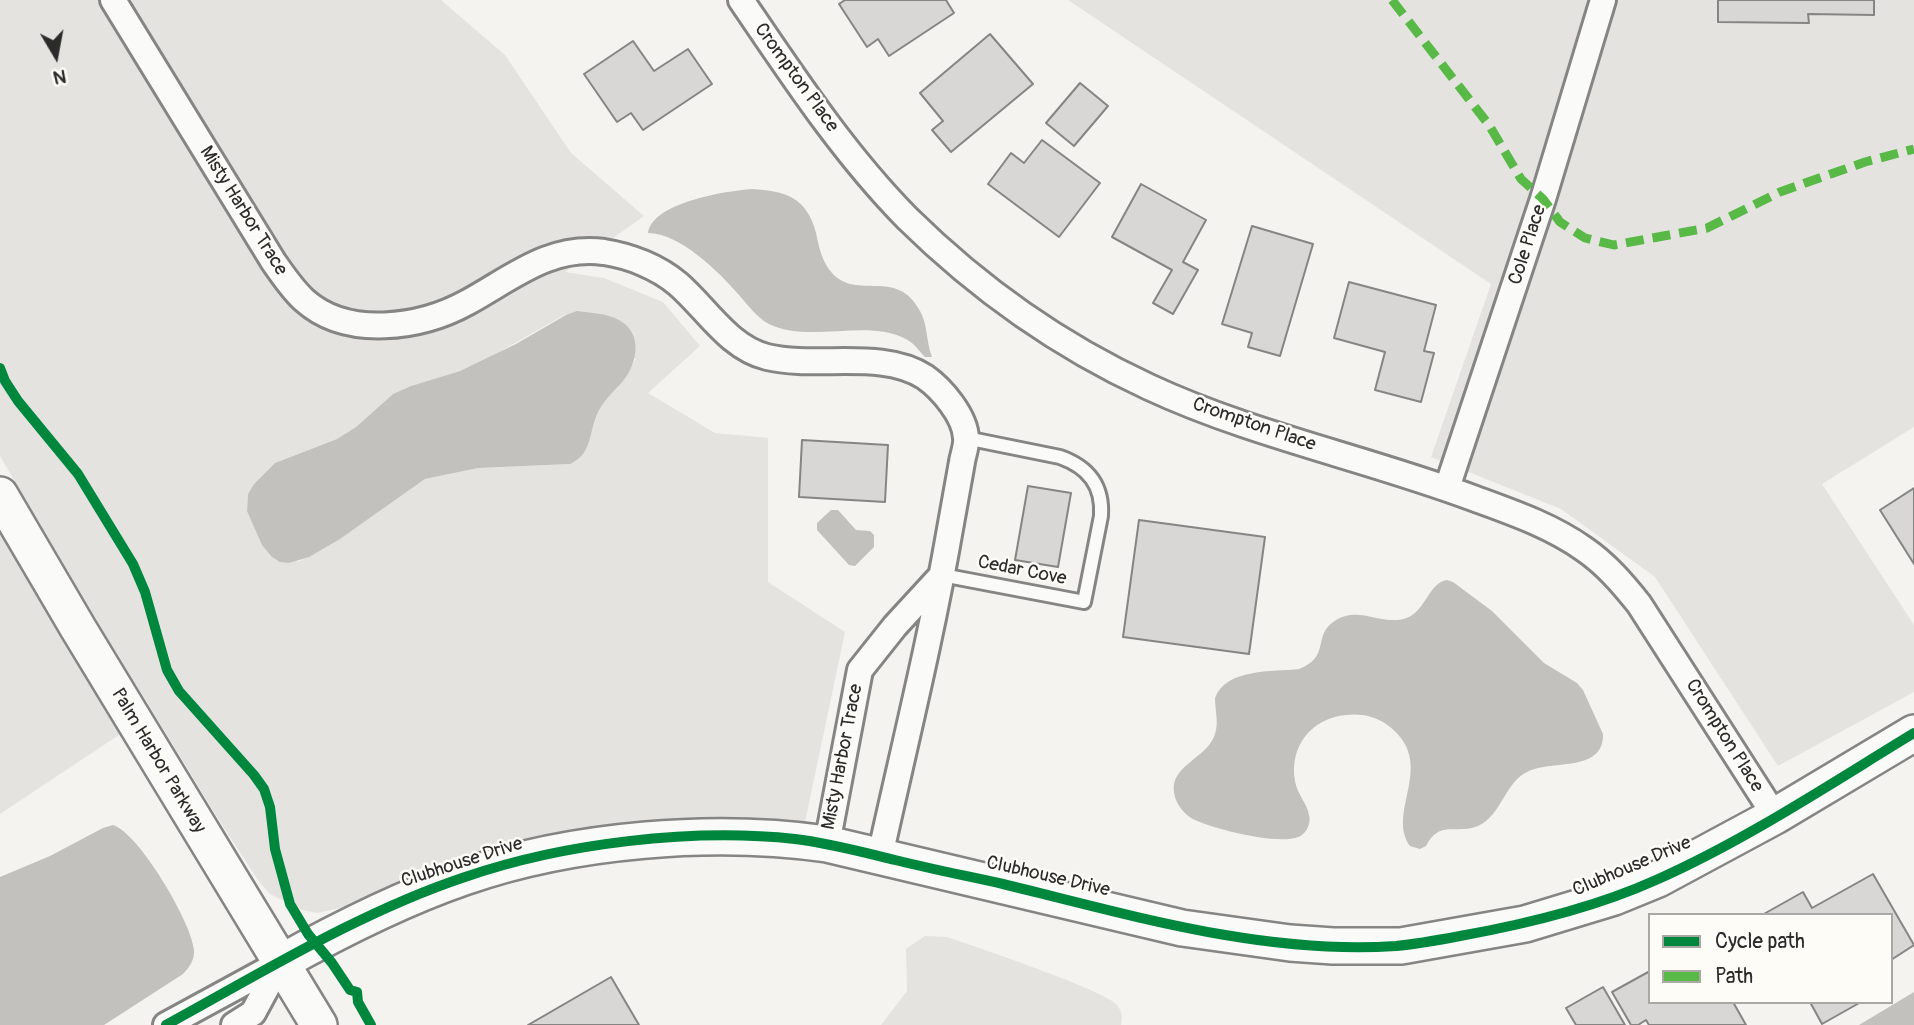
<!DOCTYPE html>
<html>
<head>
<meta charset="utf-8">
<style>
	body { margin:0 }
	#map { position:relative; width:1914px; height:1025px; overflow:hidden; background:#f4f3f0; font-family:Pangolin,sans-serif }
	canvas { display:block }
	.legend { position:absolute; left:1648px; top:913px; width:245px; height:91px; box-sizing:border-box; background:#fdfcf7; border:2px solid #a9a8a5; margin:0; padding:9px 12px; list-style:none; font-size:21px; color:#2b2b2b }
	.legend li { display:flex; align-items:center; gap:14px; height:35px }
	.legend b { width:35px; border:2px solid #a9a8a5 }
	.north { position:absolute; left:21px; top:21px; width:70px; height:70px; -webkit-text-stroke:5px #fdfcf7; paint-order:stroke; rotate:170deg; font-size:19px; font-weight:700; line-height:28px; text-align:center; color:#2b2b2b }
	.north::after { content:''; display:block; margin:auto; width:24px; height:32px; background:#2b2b2b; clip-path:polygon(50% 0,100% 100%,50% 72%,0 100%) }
</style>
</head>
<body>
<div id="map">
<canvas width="1914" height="1025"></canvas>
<ul class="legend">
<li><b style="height:9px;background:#00873e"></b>Cycle path</li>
<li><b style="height:9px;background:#58b947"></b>Path</li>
</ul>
<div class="north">N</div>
</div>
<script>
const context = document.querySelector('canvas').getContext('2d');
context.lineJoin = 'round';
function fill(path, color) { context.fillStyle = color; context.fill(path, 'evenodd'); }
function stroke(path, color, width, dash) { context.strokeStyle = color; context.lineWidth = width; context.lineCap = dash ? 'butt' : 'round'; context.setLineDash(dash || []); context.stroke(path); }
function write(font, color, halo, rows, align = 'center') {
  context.font = font + ' Pangolin,sans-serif'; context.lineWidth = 5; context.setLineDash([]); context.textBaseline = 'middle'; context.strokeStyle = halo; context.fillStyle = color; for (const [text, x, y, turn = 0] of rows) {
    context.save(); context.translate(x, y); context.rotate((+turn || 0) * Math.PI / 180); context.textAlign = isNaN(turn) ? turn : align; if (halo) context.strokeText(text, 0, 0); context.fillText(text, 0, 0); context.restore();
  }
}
fill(new Path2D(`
	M0 0H441L505 55 571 153 644 216 565 272 604 278 663 302 700 346 648 393 715 433 768 438V582L845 632 805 822 721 817 627 825 516 840 425 869 340 908 318 913 302 910 270 894 260 883 222 825 102 629 0 456ZM566 314 636 359C627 377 612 387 602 404 590 423 581 444 570 464L478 468 425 479 340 539 298 562 247 511 248 494 254 484 275 463 337 439 356 427 393 394 411 386 460 371 487 359Z
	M1068 0H1914V427L1822 484 1914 625V692L1778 766 1655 577 1561 509 1431 457 1491 284Z
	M0 528 122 733 0 814Z
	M925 936 947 937C973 946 1105 990 1117 1005 1122 1012 1123 1017 1121 1025H881L907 991 906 949Z`), '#e4e3e0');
fill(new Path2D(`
	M752 189C785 191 807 197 816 233 819 247 822 262 832 273 857 301 897 267 920 311 928 325 926 342 932 357H925C919 351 914 343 906 339 867 318 810 344 769 324 757 318 748 305 739 295 719 272 680 233 648 233 653 202 726 191 752 189Z
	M577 311C591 313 606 313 619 320 643 333 638 363 623 381 614 391 606 398 599 410 588 430 594 453 570 464L478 468 425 479 340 539 309 557 289 563 280 562 272 557 262 545 247 511 248 494 254 484 275 463 337 439 356 427 393 394 411 386 460 371 516 344 566 315Z
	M831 510H838L856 530 870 531 874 535V547L855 566 849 565 817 530V523Z
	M1447 580 1453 582 1492 611 1544 663 1577 683 1583 690 1603 734C1604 772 1554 760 1529 771 1505 781 1502 815 1478 826 1455 835 1440 819 1426 846L1420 849 1410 846C1385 811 1440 762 1386 724 1375 716 1360 713 1346 715 1312 718 1289 746 1295 781 1297 794 1307 803 1309 815 1311 821 1308 830 1303 834 1289 849 1208 828 1191 818 1182 812 1175 802 1174 792 1170 765 1208 758 1215 734 1219 722 1215 711 1215 698 1226 668 1273 672 1299 669 1332 656 1311 635 1336 620 1360 605 1384 628 1409 617 1426 609 1429 583 1447 580Z
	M113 825C139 833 192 923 194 950 195 959 189 968 183 974L104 1025H0V877L50 856 103 828Z
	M1914 992V1025H1859Z`), '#c2c1be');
const building = new Path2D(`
	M845 0H946L954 13 889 56 878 39 867 47 839 4Z
	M1718 0H1874V15L1808 14 1809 23 1718 22Z
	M990 34 1033 84 951 152 932 130 943 121 920 93Z
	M633 41 654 71 688 49 712 84 643 130 631 113 617 122 584 74Z
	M1080 83 1108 106 1074 146 1046 123Z
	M1042 140 1100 183 1059 237 988 184 1011 153 1024 163Z
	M1141 184 1206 220 1183 262 1198 270 1173 314 1153 303 1172 270 1112 237Z
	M1252 226 1313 244 1280 356 1248 347 1252 333 1222 324Z
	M1349 282 1436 305 1424 351 1434 353 1421 402 1375 390 1385 352 1334 338Z
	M802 440 888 445 885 502 799 497Z
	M1028 486 1071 493 1058 567 1015 560Z
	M1914 488V564L1880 510Z
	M1139 520 1265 537 1249 654 1123 637Z
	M1873 874 1914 945 1891 960V915H1762L1803 892 1812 908Z
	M1650 971V1002H1733L1746 1025H1649L1646 1020 1638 1025H1631L1612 992Z
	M611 977 639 1025H528Z
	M1603 987 1625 1025H1576L1566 1008Z
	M1810 1002H1861L1822 1024Z`);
fill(building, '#d8d7d5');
stroke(building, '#858584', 2);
const lane = new Path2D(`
	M942 575 1084 602 1101 516C1103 485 1088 467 1060 457L966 438`);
const street = new Path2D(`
	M113 0 273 261C282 274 292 289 304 300 347 339 421 328 468 302 512 278 549 245 604 252 630 256 658 267 678 284 706 308 729 348 767 357 817 369 882 349 925 377 942 389 965 416 966 438 967 445 963 455 962 462 958 484 954 507 950 529 931 639 904 747 880 856
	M741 0C792 75 843 153 907 218 977 287 1060 346 1149 387 1252 435 1366 458 1473 498 1511 512 1550 525 1584 549 1606 564 1623 584 1639 604L1775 816
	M1447 488 1543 199 1603 0
	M827 844 860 670 895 626 941 576
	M166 1025 280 963
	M234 1025 253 1013 280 963`);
const secondary = new Path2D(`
	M0 495 78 628 319 1025
	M280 963C339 930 400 899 464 877 573 839 713 828 827 844L1182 928 1290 943 1333 946H1401L1525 924 1614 897 1658 879 1775 816 1914 733`);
stroke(lane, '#858584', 18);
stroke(street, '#858584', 30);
stroke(secondary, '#858584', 40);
stroke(lane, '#fafaf8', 12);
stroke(street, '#fafaf8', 24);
stroke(secondary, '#fafaf8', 35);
stroke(new Path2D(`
	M1392 0 1489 125 1521 179 1543 199 1560 222 1585 238 1614 245 1707 228 1780 192 1865 162 1914 149`), '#58b947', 9, [18, 9]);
stroke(new Path2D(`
	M0 368 5 381 18 401 78 474 133 564 145 592 167 670 179 691 254 775 264 789 270 807 275 849 290 904 308 934 332 963 350 990 357 992 358 1002 371 1025
	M166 1025C263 972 360 912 465 877 564 843 691 828 795 839 829 843 862 852 895 860 931 869 967 876 1003 884 1131 915 1263 955 1396 946 1418 944 1439 940 1460 936 1527 924 1594 908 1656 880 1746 840 1830 784 1914 733`), '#00873e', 10);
write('19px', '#2b2b2b', '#fdfcf7', [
	["Crompton Place",796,78,54],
	["Misty Harbor Trace",243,211,58],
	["Cole Place",1528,245,-72],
	["Crompton Place",1254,425,19],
	["Cedar Cove",1022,571,11],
	["Crompton Place",1724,736,58],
	["Misty Harbor Trace",843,757,-79],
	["Palm Harbor Parkway",158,761,59],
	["Clubhouse Drive",462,863,-18],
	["Clubhouse Drive",1632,867,-23],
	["Clubhouse Drive",1048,877,13]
]);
</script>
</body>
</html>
